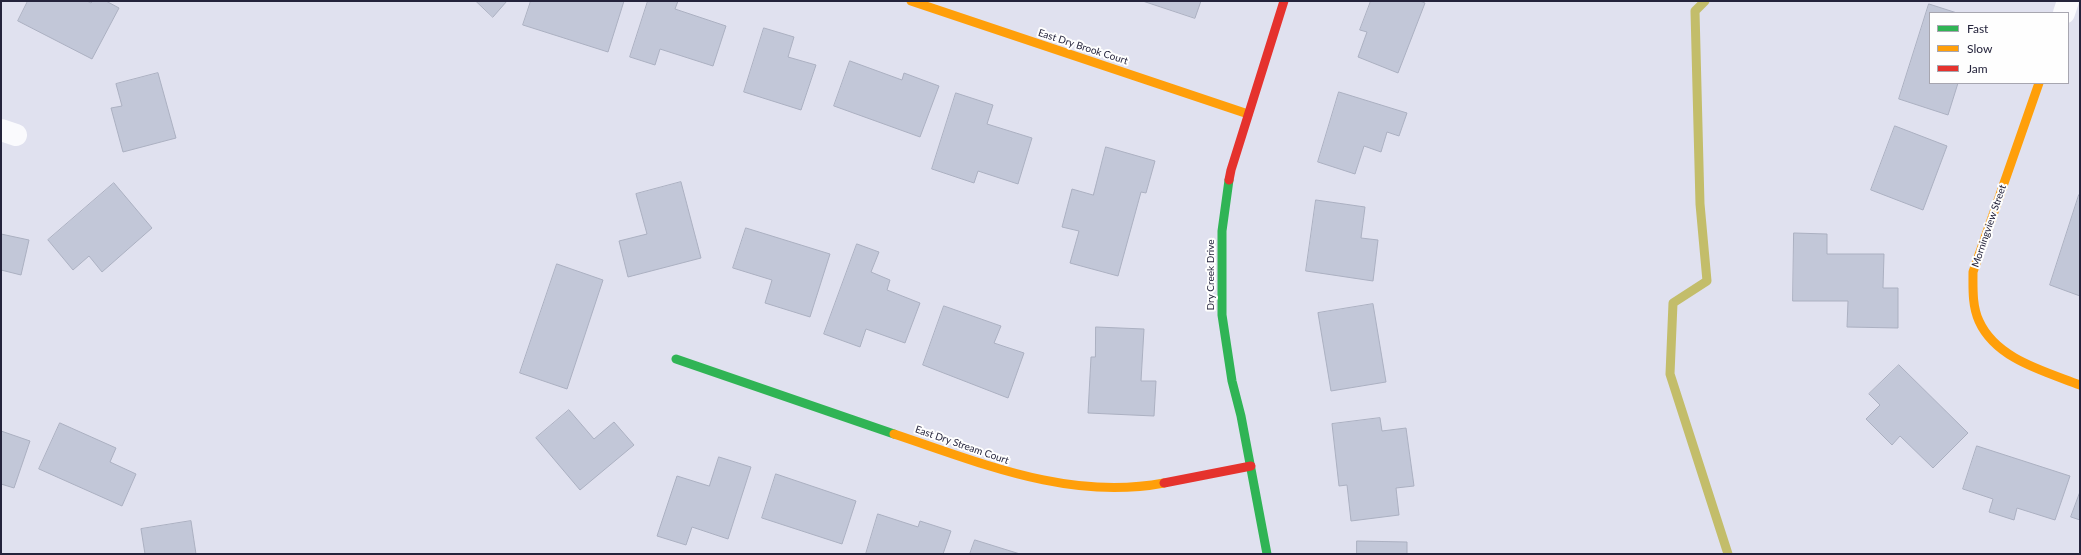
<!DOCTYPE html>
<html>
<head>
<meta charset="utf-8">
<style>
	body { margin:0 }
	#map { position:relative; width:2081px; height:555px; overflow:hidden; background:#e0e1ef; font-family:Lato,sans-serif }
	canvas { display:block }
	.frame { position:absolute; inset:0; border:2px solid #24233b; pointer-events:none }
	.legend { position:absolute; left:1929px; top:12px; width:140px; height:72px; box-sizing:border-box; background:#fefefe; border:1px solid #a7a6b0; margin:0; padding:5px 7px; list-style:none; font-size:12px; color:#24233b }
	.legend li { display:flex; align-items:center; gap:8px; height:20px }
	.legend b { width:20px; border:1px solid #a7a6b0 }
</style>
</head>
<body>
<div id="map">
<canvas width="2081" height="555"></canvas>
<div class="frame"></div>
<ul class="legend">
<li><b style="height:5px;background:#30b455"></b>Fast</li>
<li><b style="height:5px;background:#ff9f0a"></b>Slow</li>
<li><b style="height:5px;background:#e5322d"></b>Jam</li>
</ul>
</div>
<script>
const context = document.querySelector('canvas').getContext('2d');
context.lineJoin = 'round';
function stroke(path, color, width, dash) { context.strokeStyle = color; context.lineWidth = width; context.lineCap = dash ? 'butt' : 'round'; context.setLineDash(dash || []); context.stroke(path); }
function fill(path, color) { context.fillStyle = color; context.fill(path, 'evenodd'); }
function write(font, color, halo, rows, align = 'center') {
  context.font = font + ' Lato,sans-serif'; context.lineWidth = 4; context.setLineDash([]); context.textBaseline = 'middle'; context.strokeStyle = halo; context.fillStyle = color; for (const [text, x, y, turn = 0] of rows) {
    context.save(); context.translate(x, y); context.rotate((+turn || 0) * Math.PI / 180); context.textAlign = isNaN(turn) ? turn : align; if (halo) context.strokeText(text, 0, 0); context.fillText(text, 0, 0); context.restore();
  }
}
stroke(new Path2D(`
	M1705 1 1695 11 1700 204 1707 281 1673 303 1670 374 1728 554`), '#c3bd6a', 9);
const building = new Path2D(`
	M28 1H87L91 3 93 1H106L119 8 92 59 18 21Z
	M476 1H507L493 17Z
	M531 1H624L608 52 523 25Z
	M648 1H678L675 9 726 26 713 66 660 49 655 65 630 57Z
	M1143 1H1201L1195 18Z
	M1371 1H1420L1425 3 1398 73 1358 57 1367 32 1360 30Z
	M1929 4 1957 13H1930V83H1958L1948 115 1899 99Z
	M764 28 794 37 788 57 816 65 801 110 744 92Z
	M850 61 902 80 904 73 939 86 920 137 834 106Z
	M158 73 176 138 123 152 111 108 122 106 116 84Z
	M1339 92 1407 113 1399 136 1387 132 1381 152 1364 146 1355 174 1318 162Z
	M956 93 993 105 987 124 1032 138 1018 184 978 171 974 183 932 169Z
	M1895 126 1947 146 1923 210 1871 190Z
	M1106 147 1155 161 1146 193 1141 192 1118 276 1070 263 1079 231 1062 227 1072 189 1093 195Z
	M681 182 701 258 628 277 619 241 647 234 636 194Z
	M114 183 152 228 102 272 89 256 73 270 48 240Z
	M2079 195 2080 196V296L2050 285Z
	M1316 200 1365 207 1361 238 1378 240 1373 281 1306 271Z
	M746 228 830 254 810 317 765 303 772 280 733 268Z
	M1794 233 1827 234V254H1884L1883 288H1898V328L1847 327 1848 301H1793Z
	M1 234 29 240 21 275 1 270Z
	M857 244 879 252 871 272 890 280 887 290 920 303 905 343 866 329 860 347 824 334Z
	M557 264 603 280 567 389 520 373Z
	M1373 304 1386 382 1331 391 1318 313Z
	M944 306 1001 326 994 343 1024 353 1008 398 923 365Z
	M1096 327 1144 329 1141 381H1156L1154 416 1088 413 1091 357H1095Z
	M1899 365 1968 433 1933 468 1900 436 1892 445 1866 419 1880 405 1869 394Z
	M569 410 594 439 614 422 634 445 580 490 536 438Z
	M1380 418 1382 431 1406 428 1414 486 1396 488 1399 515 1351 521 1347 485 1339 486 1332 424Z
	M60 423 116 448 110 462 136 474 122 506 39 469Z
	M1 431 30 441 14 488 1 484Z
	M1977 446 2070 476 2055 520 2017 508 2014 520 1989 512 1993 499 1963 489Z
	M719 457 751 467 728 539 692 527 686 545 657 536 677 476 709 486Z
	M776 474 856 501 842 544 762 518Z
	M2080 492V520L2071 517Z
	M878 514 918 527 920 521 951 531 943 554H866Z
	M191 521 196 554H145L141 529Z
	M975 540 1020 554H970Z
	M1357 541 1407 542V554H1357Z`);
fill(building, '#c2c7d8');
stroke(building, '#abb0c1', 1);
stroke(new Path2D(`
	M2064 13 2068 1
	M1 130 16 135`), '#fafafd', 22);
stroke(new Path2D(`
	M1229 180 1222 231V315L1232 381 1241 416 1267 554
	M676 359 894 434`), '#30b455', 9);
stroke(new Path2D(`
	M911 1 1248 114
	M2039 83 1973 272C1973 288 1972 306 1979 321 1996 359 2044 371 2080 385
	M894 434C981 463 1070 501 1164 483`), '#ff9f0a', 9);
stroke(new Path2D(`
	M1229 180 1231 170 1284 1
	M1164 483 1251 466`), '#e5322d', 9);
write('10px', '#24233b', '#fefefe', [
	["East Dry Brook Court",1083,47,18],
	["Morningview Street",1989,226,-71],
	["Dry Creek Drive",1211,275,-90],
	["East Dry Stream Court",962,445,19]
]);
</script>
</body>
</html>
